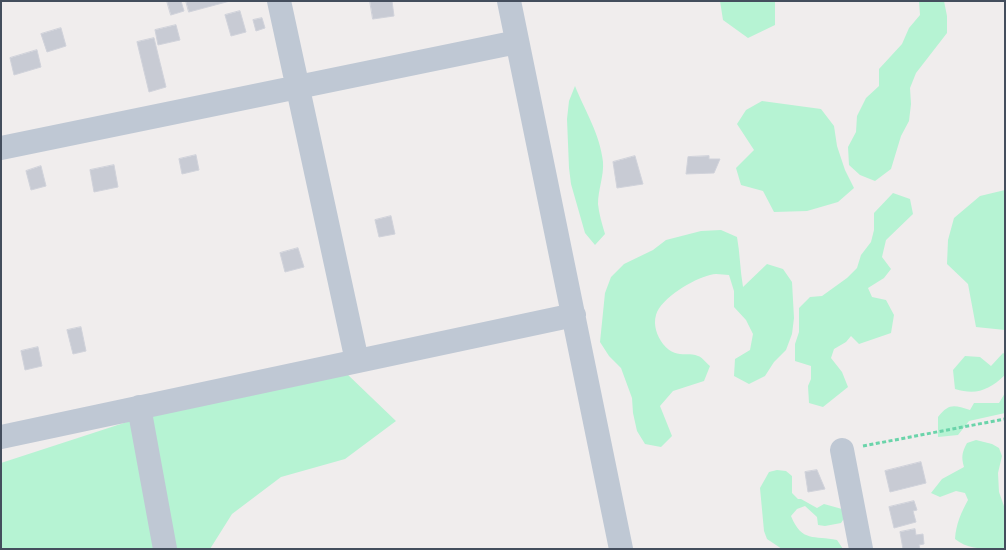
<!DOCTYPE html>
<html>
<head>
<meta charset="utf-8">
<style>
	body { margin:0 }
	#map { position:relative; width:1006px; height:550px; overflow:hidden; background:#f0eded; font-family:"Alegreya Sans",sans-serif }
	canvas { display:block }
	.frame { position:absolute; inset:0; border:2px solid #444e5d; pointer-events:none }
</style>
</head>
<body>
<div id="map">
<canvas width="1006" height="550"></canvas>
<div class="frame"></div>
</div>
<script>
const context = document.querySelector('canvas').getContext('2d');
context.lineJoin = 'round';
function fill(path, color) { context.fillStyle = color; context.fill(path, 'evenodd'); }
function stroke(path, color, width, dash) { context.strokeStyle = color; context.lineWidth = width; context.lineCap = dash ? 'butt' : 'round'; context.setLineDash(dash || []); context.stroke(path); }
fill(new Path2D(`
	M720 1H775V25L748 38 723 20Z
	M919 1H944L947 16V33L916 73 910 88 911 104 909 121 901 136 891 169 875 181 860 175 849 165 848 147 856 132 857 116 866 98 879 86V69L902 44 909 28 920 15Z
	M575 86C585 111 600 134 603 162 604 176 598 190 598 204 599 214 602 224 605 234L595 245 585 233 571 184 569 168 567 119 569 101Z
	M762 101 821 109 834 126 837 146 845 170 854 188 838 202 807 211 774 212 763 191 741 185 736 168 754 150 737 124 746 110Z
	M1005 190V330L976 327 968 284 947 264 948 240 954 218 980 196Z
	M893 193 910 199 913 214 886 240 882 257 891 269 884 278 868 288 872 297 886 300 894 315 891 333 859 344 851 336 846 342 834 349 831 358 842 372 848 387 823 407 809 403 808 386 811 379V366L795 361V344L799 332V308L810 297 822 296 847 278 857 268 861 255 871 242 874 230V213Z
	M721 230 737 237C740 253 740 270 743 287L767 264 783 269 792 282 794 318 792 334 786 350 774 362 765 376 749 384 734 376 735 359 750 350 753 334 746 320 734 307V291L729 275C723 275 716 273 710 275 693 279 661 298 656 315 653 325 657 336 663 344 676 360 687 351 698 356 702 357 706 363 710 366L704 381 673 391 660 406 672 436 661 447 645 444 637 431 633 413 632 398 621 368 609 356 600 342 605 293 611 277 624 264 653 250 666 240 701 231Z
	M1003 353 1005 354V375C988 391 976 395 955 389L953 370 965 356 980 357 991 366Z
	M346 373 396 421 345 459 281 477 232 514 210 549H1V463L265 377Z
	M1005 393V413L969 421 958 435 938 437V417C949 403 954 405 970 410L974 403H999Z
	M976 440 992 444 999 448 1002 456 998 473 999 492 1005 509V549C986 549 968 550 955 539 956 524 961 513 968 500L965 493 956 491 940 497 931 493 942 479 964 467C961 457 962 452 967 443Z
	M777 470 786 471 792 476V493L798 499H801L817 508 824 504 842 509 845 517 841 523 825 526 818 525 817 517 805 506 797 509 791 516C802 543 814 535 837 540L843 549H782L767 539 764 531 760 488 769 472Z`), '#b6f3d3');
const building = new Path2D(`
	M167 1H181L184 11 171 15Z
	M186 1H230L189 12Z
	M370 1H392L394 16 373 19Z
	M240 11 246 32 231 36 225 15Z
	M262 18 265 28 256 31 253 20Z
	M176 25 180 40 158 45 155 30Z
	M61 28 66 46 47 52 41 34Z
	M154 38 166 87 149 92 137 42Z
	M37 50 41 67 14 75 10 58Z
	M196 155 199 170 182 174 179 159Z
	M635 156 643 184 617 188 613 162Z
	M709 156V159H720L714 173 686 174 688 157Z
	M114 165 118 187 94 192 90 170Z
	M41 166 46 186 31 190 26 171Z
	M391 216 395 234 379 237 375 220Z
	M298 248 304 267 285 272 280 253Z
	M81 327 86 351 73 354 67 330Z
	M38 347 42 366 25 370 21 351Z
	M921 462 926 483 890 492 885 471Z
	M817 470 825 489 808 492 805 472Z
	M914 501 917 510 913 511 916 522 894 528 889 507Z
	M915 529 916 535 923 534 924 544 919 545 920 549H903L900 532Z`);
fill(building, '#c8cbd4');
stroke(building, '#d0d2da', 1);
stroke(new Path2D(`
	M863 446 1005 419`), '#6bd4aa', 3, [4, 2.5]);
stroke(new Path2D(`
	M279 1 357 361
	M509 1 621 549
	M1 148 517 42
	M139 407 165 549
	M1 437 574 315
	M842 450 861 549`), '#bfc8d4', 24);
</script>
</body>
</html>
